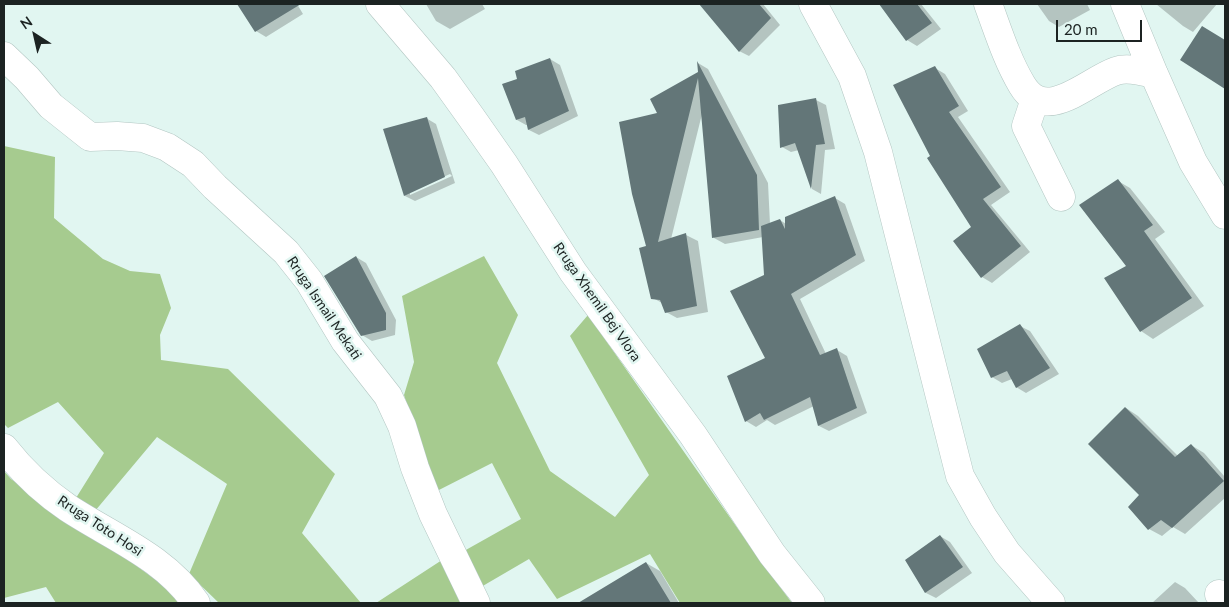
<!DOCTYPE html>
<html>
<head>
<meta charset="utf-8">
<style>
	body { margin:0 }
	#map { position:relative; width:1229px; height:607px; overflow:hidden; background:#e1f6f1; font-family:Lato,sans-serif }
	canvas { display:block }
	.frame { position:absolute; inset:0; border:5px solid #1c2322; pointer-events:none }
	.north { position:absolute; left:10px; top:10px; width:50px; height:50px; -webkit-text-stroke:4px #e1f6f1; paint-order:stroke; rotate:325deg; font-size:14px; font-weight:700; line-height:20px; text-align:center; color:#1c2322 }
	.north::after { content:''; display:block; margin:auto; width:18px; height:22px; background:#1c2322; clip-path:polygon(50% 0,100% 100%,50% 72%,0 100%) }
	.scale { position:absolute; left:1056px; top:20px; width:86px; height:22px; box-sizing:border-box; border:2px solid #1c2322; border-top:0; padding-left:6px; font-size:15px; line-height:18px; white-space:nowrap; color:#1c2322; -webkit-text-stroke:4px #e1f6f1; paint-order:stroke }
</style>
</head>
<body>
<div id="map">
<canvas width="1229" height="607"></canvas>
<div class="frame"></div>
<div class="north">N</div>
<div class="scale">20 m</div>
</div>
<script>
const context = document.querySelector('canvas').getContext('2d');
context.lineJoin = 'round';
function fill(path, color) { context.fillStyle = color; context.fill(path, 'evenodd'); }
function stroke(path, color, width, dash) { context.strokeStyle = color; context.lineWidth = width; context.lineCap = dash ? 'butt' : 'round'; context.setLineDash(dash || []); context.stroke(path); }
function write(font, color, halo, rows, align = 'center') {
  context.font = font + ' Lato,sans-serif'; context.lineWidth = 5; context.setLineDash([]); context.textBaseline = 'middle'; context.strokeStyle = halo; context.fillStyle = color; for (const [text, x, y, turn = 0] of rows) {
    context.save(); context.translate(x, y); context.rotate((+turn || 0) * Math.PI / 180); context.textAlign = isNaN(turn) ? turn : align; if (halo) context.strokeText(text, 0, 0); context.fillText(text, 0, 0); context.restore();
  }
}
fill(new Path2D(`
	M4 146 55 157 54 218 103 259 130 271 160 274 171 308 160 335 161 360 228 369 335 474 302 533 361 603H219L189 574 227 484 157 437 95 511 76 498 104 453 58 402 8 428 4 424Z
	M484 256 518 315 497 363 550 471 615 517 649 475 570 336 588 315 757 556 792 603H680L650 554 557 599 529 559 481 587 464 551 521 519 492 463 435 492 404 395 414 362 402 296Z
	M4 471 11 479 116 551 170 590 179 603H56L46 587 4 598Z
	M442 560 467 603H376Z`), '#a6cb8f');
fill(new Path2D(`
	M239 4H297L303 14 266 37 256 31Z
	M426 4H482L485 9 450 29 436 21Z
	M701 4H763L780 25 749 56 739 51Z
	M897 4H921L941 29 917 46 907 40 886 11Z
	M1037 4H1087L1090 10 1059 27 1049 21Z
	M1156 4H1217L1193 32 1183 26Z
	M550 59 560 65 578 116 539 135 529 130 528 125H526L517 120Z
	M698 63 708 69 768 183 770 224 780 220 786 224 835 198 845 204 865 261 800 299 826 354 837 350 847 356 867 413 829 431 819 426 814 406 775 425 767 420 756 427 746 421 767 358 766 275 763 237 725 244 714 238 702 114 671 239 686 235 698 241 708 312 677 318 666 312 662 303 653 298 648 246 659 114 699 73Z
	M935 68 945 74 968 111 958 117 1010 192 991 205 1030 252 992 283 982 277 973 227 931 157Z
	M816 100 826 105 835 149 825 150 821 194 812 189 799 150 791 152 782 147Z
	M426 118 436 124 455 183 415 201 405 196ZM450 174 452 176 410 195V192Z
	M1118 181 1130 188 1165 232 1155 239 1204 306 1153 339 1141 331 1128 266Z
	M356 257 366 263 396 320 395 335 372 341 362 335Z
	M1020 326 1030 331 1059 374 1026 393 1016 387 1012 379 1002 383 992 377Z
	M1126 408 1138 416 1178 456 1191 445 1204 453 1225 477V498L1185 534 1173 527 1162 536 1149 529 1141 495Z
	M940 536 950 542 972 573 936 598 926 593 906 560Z
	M646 563 660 571 679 603H607L601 591Z
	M1175 582 1185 588 1199 603H1152Z`), '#0003');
fill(new Path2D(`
	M237 4H301L255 32Z
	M699 4H759L771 18 739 52Z
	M879 4H917L932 23 906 41Z
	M1202 26 1225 40V89L1180 60Z
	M550 58 569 111 528 130 525 117 516 120 502 84 517 79 515 71Z
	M697 61 757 175 759 230 712 238 698 78 658 242 686 233 697 306 665 313 660 300 651 299 639 248 646 246 632 194 619 122 657 113 650 99 698 72Z
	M935 66 959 106 949 112 1001 187 983 199 1021 246 981 278 953 241 971 227 927 158 930 156 893 85Z
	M816 98 825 144 816 145 811 189 795 143 780 148 778 105Z
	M427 117 445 177 404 196 383 129Z
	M1118 179 1153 225 1144 231 1192 298 1140 332 1104 278 1126 266 1079 205Z
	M835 196 856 255 791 294 820 355 837 348 857 408 818 426 810 397 764 420 760 413 745 422 727 376 765 358 730 291 764 275 761 226 780 219 785 229V217Z
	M356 256 386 313V330L361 336 324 276Z
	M1020 324 1050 368 1016 388 1007 371 991 378 977 349Z
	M1125 407 1175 457 1191 444 1224 481 1172 528 1161 520 1148 530 1128 507 1139 495 1088 444Z
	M940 535 963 567 925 593 905 560Z
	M646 562 671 603H578Z`), '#637678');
const minor = new Path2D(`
	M380 4 443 78 471 117 504 164 573 272 693 435 772 554 811 603
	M813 4 852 76 878 152 960 476 983 517 1007 553 1051 603
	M988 4C998 31 1007 60 1022 85 1046 125 1087 81 1116 71 1127 67 1142 71 1154 74
	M1125 4 1154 74 1193 162 1225 215
	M4 56 27 78 51 106 90 137 117 136 143 138 167 147 193 164 215 187 286 252 309 281 345 341 388 396 402 426 415 468 433 514 476 603
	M1035 99 1026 126 1061 197
	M4 448C22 471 43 491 68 508 112 537 165 557 196 603
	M1219 594 1225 601`);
stroke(minor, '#b2c6c2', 29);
stroke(minor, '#fff', 28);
write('14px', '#1c2322', '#e1f6f1', [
	["Rruga Xhemil Bej Vlora",597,302,55],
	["Rruga Ismail Mekati",324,308,56],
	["Rruga Toto Hosi",100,526,33]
]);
</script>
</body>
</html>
